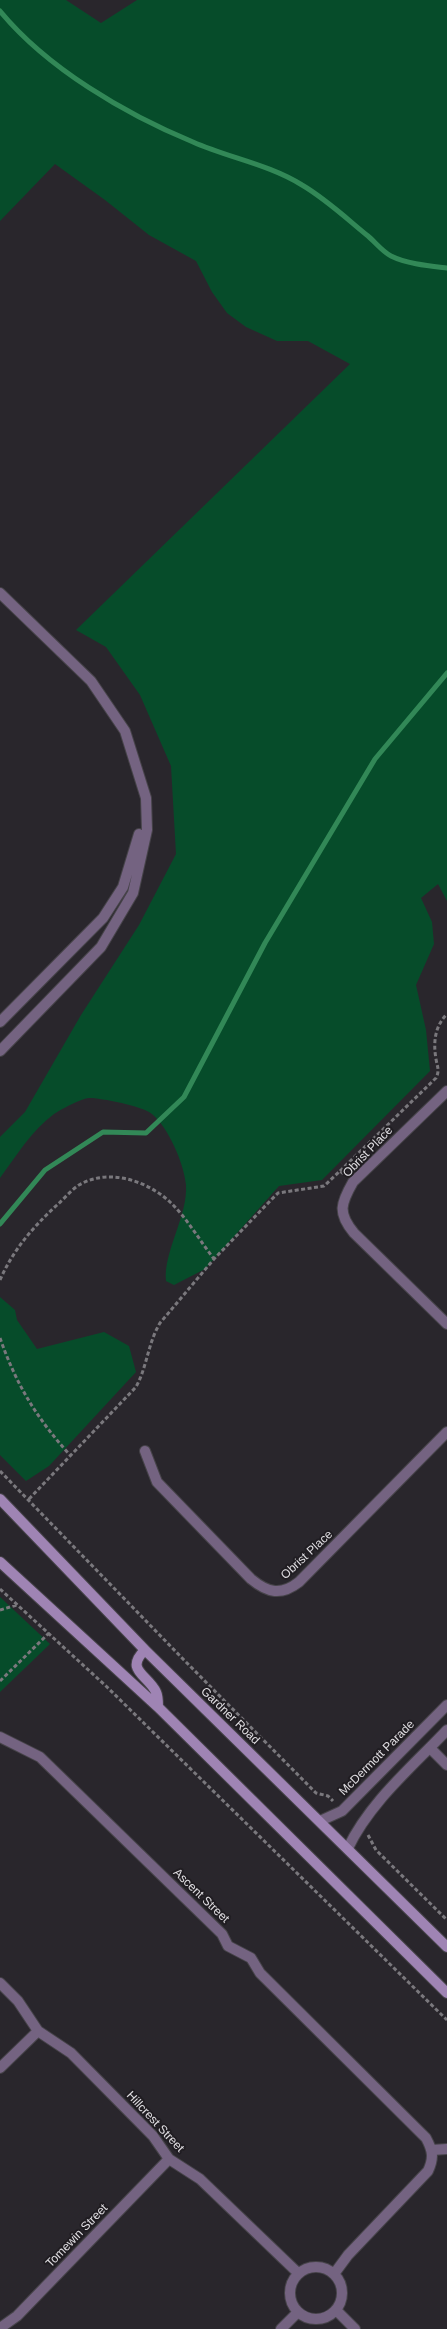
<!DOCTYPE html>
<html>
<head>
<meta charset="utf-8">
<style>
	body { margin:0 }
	canvas { display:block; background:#29262c }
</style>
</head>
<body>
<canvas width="447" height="2329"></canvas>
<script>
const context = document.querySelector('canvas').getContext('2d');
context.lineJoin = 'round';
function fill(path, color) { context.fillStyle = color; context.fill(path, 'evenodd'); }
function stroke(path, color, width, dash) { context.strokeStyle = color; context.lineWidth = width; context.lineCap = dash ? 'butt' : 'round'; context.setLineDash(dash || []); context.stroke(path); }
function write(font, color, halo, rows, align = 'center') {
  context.font = font + ' Helvetica,sans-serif'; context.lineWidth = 4; context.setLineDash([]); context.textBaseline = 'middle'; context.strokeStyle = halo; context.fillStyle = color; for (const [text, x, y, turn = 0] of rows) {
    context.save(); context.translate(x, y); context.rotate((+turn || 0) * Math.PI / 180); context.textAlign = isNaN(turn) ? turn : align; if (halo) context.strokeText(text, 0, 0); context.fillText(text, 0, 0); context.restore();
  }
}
fill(new Path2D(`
	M0 0H66L101 23 137 0H447V901L438 884 421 898 432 922 434 944 416 985 426 1030 430 1071 322 1180 279 1186 205 1269 174 1285 166 1281C163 1252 188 1216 186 1185 184 1163 168 1127 152 1114 143 1106 101 1098 89 1098 82 1098 60 1110 54 1114 31 1131 17 1155 0 1178V1137L25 1112 81 1015 139 925 176 854 171 766 140 695 106 647 76 630 350 364 308 341H277L246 327 227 313 212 292 196 261 149 235 105 200 55 164 0 221Z
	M0 1297 15 1310 17 1320 37 1349 104 1332 129 1346 136 1372 49 1466 26 1481 0 1455Z
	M0 1597 50 1644 0 1692Z`), '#064c2a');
stroke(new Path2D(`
	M0 11C47 68 125 114 193 142 229 158 268 164 302 185 326 199 347 219 368 236 375 242 383 252 391 256 407 264 430 266 447 268
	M0 1224 45 1170 103 1132 146 1133 184 1097 265 943 375 759 447 673`), '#328857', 5);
const street = new Path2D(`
	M0 593 91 681 125 731 146 798 147 830 133 893 101 947 0 1051
	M0 1022 103 918 123 887 139 834
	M447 1091 353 1182C341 1203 337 1213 354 1233L447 1324
	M145 1451 157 1482 251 1579C268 1593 281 1596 299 1582L447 1432
	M0 1737 40 1757 222 1934 228 1946 251 1958 260 1973 426 2138C433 2151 434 2158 428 2171L348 2255 334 2274
	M430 1748 447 1765
	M320 1821 342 1811 447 1705
	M348 1848C370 1802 412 1767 447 1730
	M0 1983 18 2001 38 2031 71 2053 153 2136 169 2159 200 2179 298 2273
	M0 2068 38 2031
	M432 2150 447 2149
	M290 2293a26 26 0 1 1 52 0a26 26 0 1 1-52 0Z
	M336 2310 355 2329
	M0 2328 17 2316 169 2159
	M281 2329 298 2312`);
const secondary = new Path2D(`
	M0 1499 145 1650 447 1947
	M0 1562 158 1707 447 1993
	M145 1650C124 1670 148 1675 156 1692 158 1696 158 1703 158 1707`);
stroke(street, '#464349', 12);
stroke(secondary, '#464349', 12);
stroke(new Path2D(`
	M340 1171 436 1078C440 1070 437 1066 436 1059 433 1042 435 1026 447 1014
	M0 1280C13 1250 33 1227 57 1205 64 1199 71 1190 79 1185 108 1168 146 1180 170 1202 187 1218 200 1241 214 1259
	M0 1338C16 1384 37 1419 70 1455
	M0 1471 183 1659 316 1793 328 1796 333 1801
	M29 1499 136 1387C147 1367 148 1343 160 1323L214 1259 272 1199 278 1193 324 1186 340 1171 345 1175
	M0 1589 107 1687 447 2020
	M0 1610 17 1605
	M0 1681 49 1633
	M368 1835 376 1850 447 1920`), '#7a787d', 3, [4, 2.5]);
stroke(street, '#746381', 10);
stroke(secondary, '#9f84b4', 10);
write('12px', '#e0dee2', '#201d22', [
	["Obrist Place",368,1152,-46],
	["Obrist Place",307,1555,-43],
	["Gardner Road",230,1716,44],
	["McDermott Parade",377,1758,-45],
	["Ascent Street",201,1896,44],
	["Hillcrest Street",155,2122,47],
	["Tomewin Street",77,2236,-46]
]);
</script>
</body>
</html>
